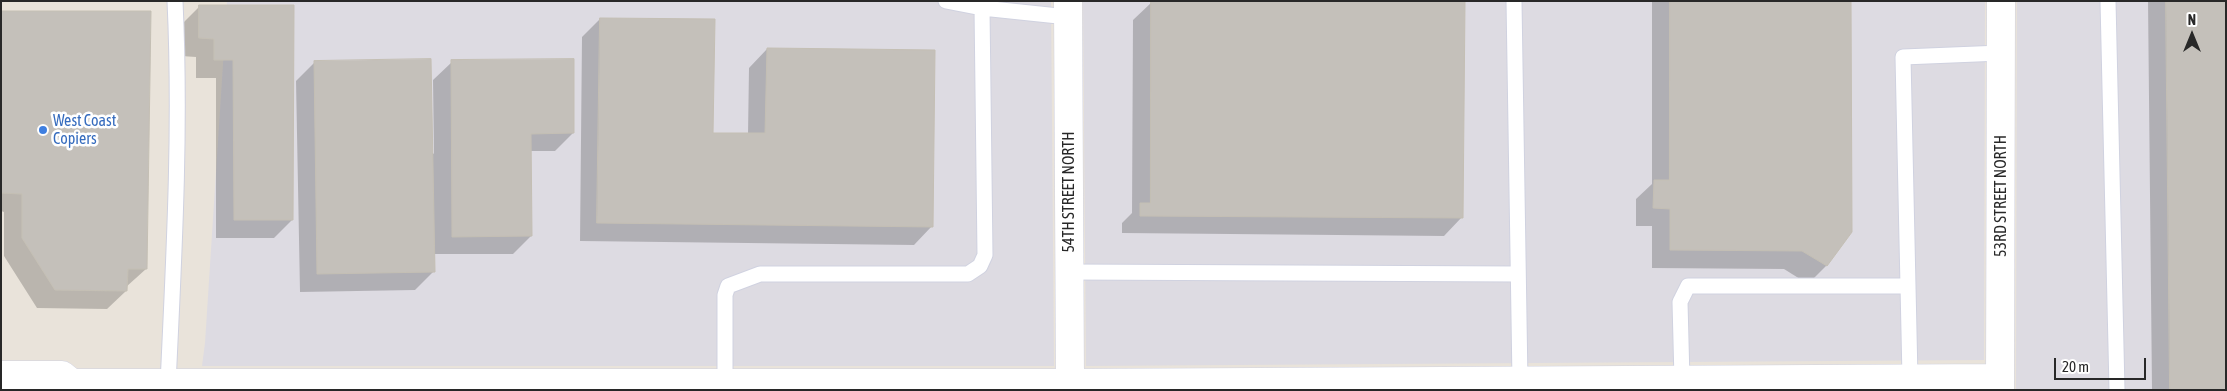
<!DOCTYPE html>
<html>
<head>
<meta charset="utf-8">
<style>
	body { margin:0 }
	#map { position:relative; width:2227px; height:391px; overflow:hidden; background:#e9e3da; font-family:"Asap Condensed",sans-serif }
	canvas { display:block }
	.frame { position:absolute; inset:0; border:2px solid #282828; pointer-events:none }
	.north { position:absolute; left:2167px; top:10px; width:50px; height:50px; -webkit-text-stroke:4px #fff; paint-order:stroke; rotate:0deg; font-size:14px; font-weight:700; line-height:20px; text-align:center; color:#282828 }
	.north::after { content:''; display:block; margin:auto; width:18px; height:22px; background:#282828; clip-path:polygon(50% 0,100% 100%,50% 72%,0 100%) }
	.scale { position:absolute; left:2054px; top:358px; width:92px; height:22px; box-sizing:border-box; border:2px solid #282828; border-top:0; padding-left:6px; font-size:15px; line-height:18px; white-space:nowrap; color:#282828; -webkit-text-stroke:4px #fff; paint-order:stroke }
</style>
</head>
<body>
<div id="map">
<canvas width="2227" height="391"></canvas>
<div class="frame"></div>
<div class="north">N</div>
<div class="scale">20 m</div>
</div>
<script>
const context = document.querySelector('canvas').getContext('2d');
context.lineJoin = 'round';
function fill(path, color) { context.fillStyle = color; context.fill(path, 'evenodd'); }
function stroke(path, color, width, dash) { context.strokeStyle = color; context.lineWidth = width; context.lineCap = dash ? 'butt' : 'round'; context.setLineDash(dash || []); context.stroke(path); }
function write(font, color, halo, rows, align = 'center') {
  context.font = font + ' "Asap Condensed",sans-serif'; context.lineWidth = 5; context.setLineDash([]); context.textBaseline = 'middle'; context.strokeStyle = halo; context.fillStyle = color; for (const [text, x, y, turn = 0] of rows) {
    context.save(); context.translate(x, y); context.rotate((+turn || 0) * Math.PI / 180); context.textAlign = isNaN(turn) ? turn : align; if (halo) context.strokeText(text, 0, 0); context.fillText(text, 0, 0); context.restore();
  }
}
fill(new Path2D(`
	M227 1H1051L1054 366H202L205 343Z
	M1083 1H1985L1984 360 1086 366Z
	M2017 1H2226V390H2016Z`), '#dddbe2');
fill(new Path2D(`
	M1652 1H1849L1851 232 1826 266 1808 284 1784 269 1652 268V226H1636V199L1652 184Z
	M2148 1H2226V390H2152Z
	M1152 2 1462 217 1444 236 1122 233V223L1132 213 1133 20Z
	M200 6H293L292 220 274 238H216V78H196V57L181 56V25Z
	M1 12 146 269 126 287V291L107 309 37 308 4 256V212L1 211Z
	M600 19 712 134H748L749 68 767 49 932 226 914 245 580 241 582 37Z
	M452 62 573 133 555 151H530L531 236 513 254H433V272L415 290 300 292 296 81 314 63 434 154 433 80Z`), '#0003');
const building = new Path2D(`
	M1151 1H1465L1463 218 1140 216V203H1150Z
	M1670 1H1851L1852 232 1827 266 1802 251 1670 250V209L1653 208 1654 180H1669Z
	M2166 1H2226V390H2170Z
	M199 5H294L293 220H234L233 60H214V39L199 38Z
	M1 11H151L147 269H128L127 291 55 290 22 238V194L1 193Z
	M600 18 715 19 713 133H765L767 48 935 50 933 227 597 223Z
	M431 59 435 272 317 274 314 61Z
	M574 59V133L531 134 532 236 452 237 451 60Z`);
fill(building, '#c4c0ba');
stroke(building, '#c4bfb4', 1);
const service = new Path2D(`
	M946 1 982 8
	M1514 1 1520 381
	M2108 1 2117 390
	M1069 272 1518 274
	M1910 378 1903 57 2001 53
	M1682 380 1680 302 1688 286H1907
	M168 384C174 257 181 129 175 1
	M725 384V295L728 286 760 274H968L980 266 985 255 982 8 1068 17`);
const minor = new Path2D(`
	M1068 1 1070 383
	M1 375H62L72 383
	M54 390 72 383H1070L2000 378
	M2000 390 2001 1`);
stroke(service, '#d0d2e0', 17);
stroke(minor, '#d0d2e0', 29);
stroke(service, '#fff', 15);
stroke(minor, '#fff', 28);
for (const [x, y, r, color] of [
	[43,130,5,"#3f7fe0"]
]) { const dot = new Path2D(); dot.arc(x, y, r, 0, 2 * Math.PI); context.fillStyle = color; context.fill(dot); stroke(dot, '#fff', 2); }
write('16px', '#366cbe', '#fff', [
	["West Coast",53,121],
	["Copiers",53,139]
], 'left');
write('16px', '#282828', '#fff', [
	["54TH STREET NORTH",1069,192,-90],
	["53RD STREET NORTH",2001,196,-90]
]);
</script>
</body>
</html>
